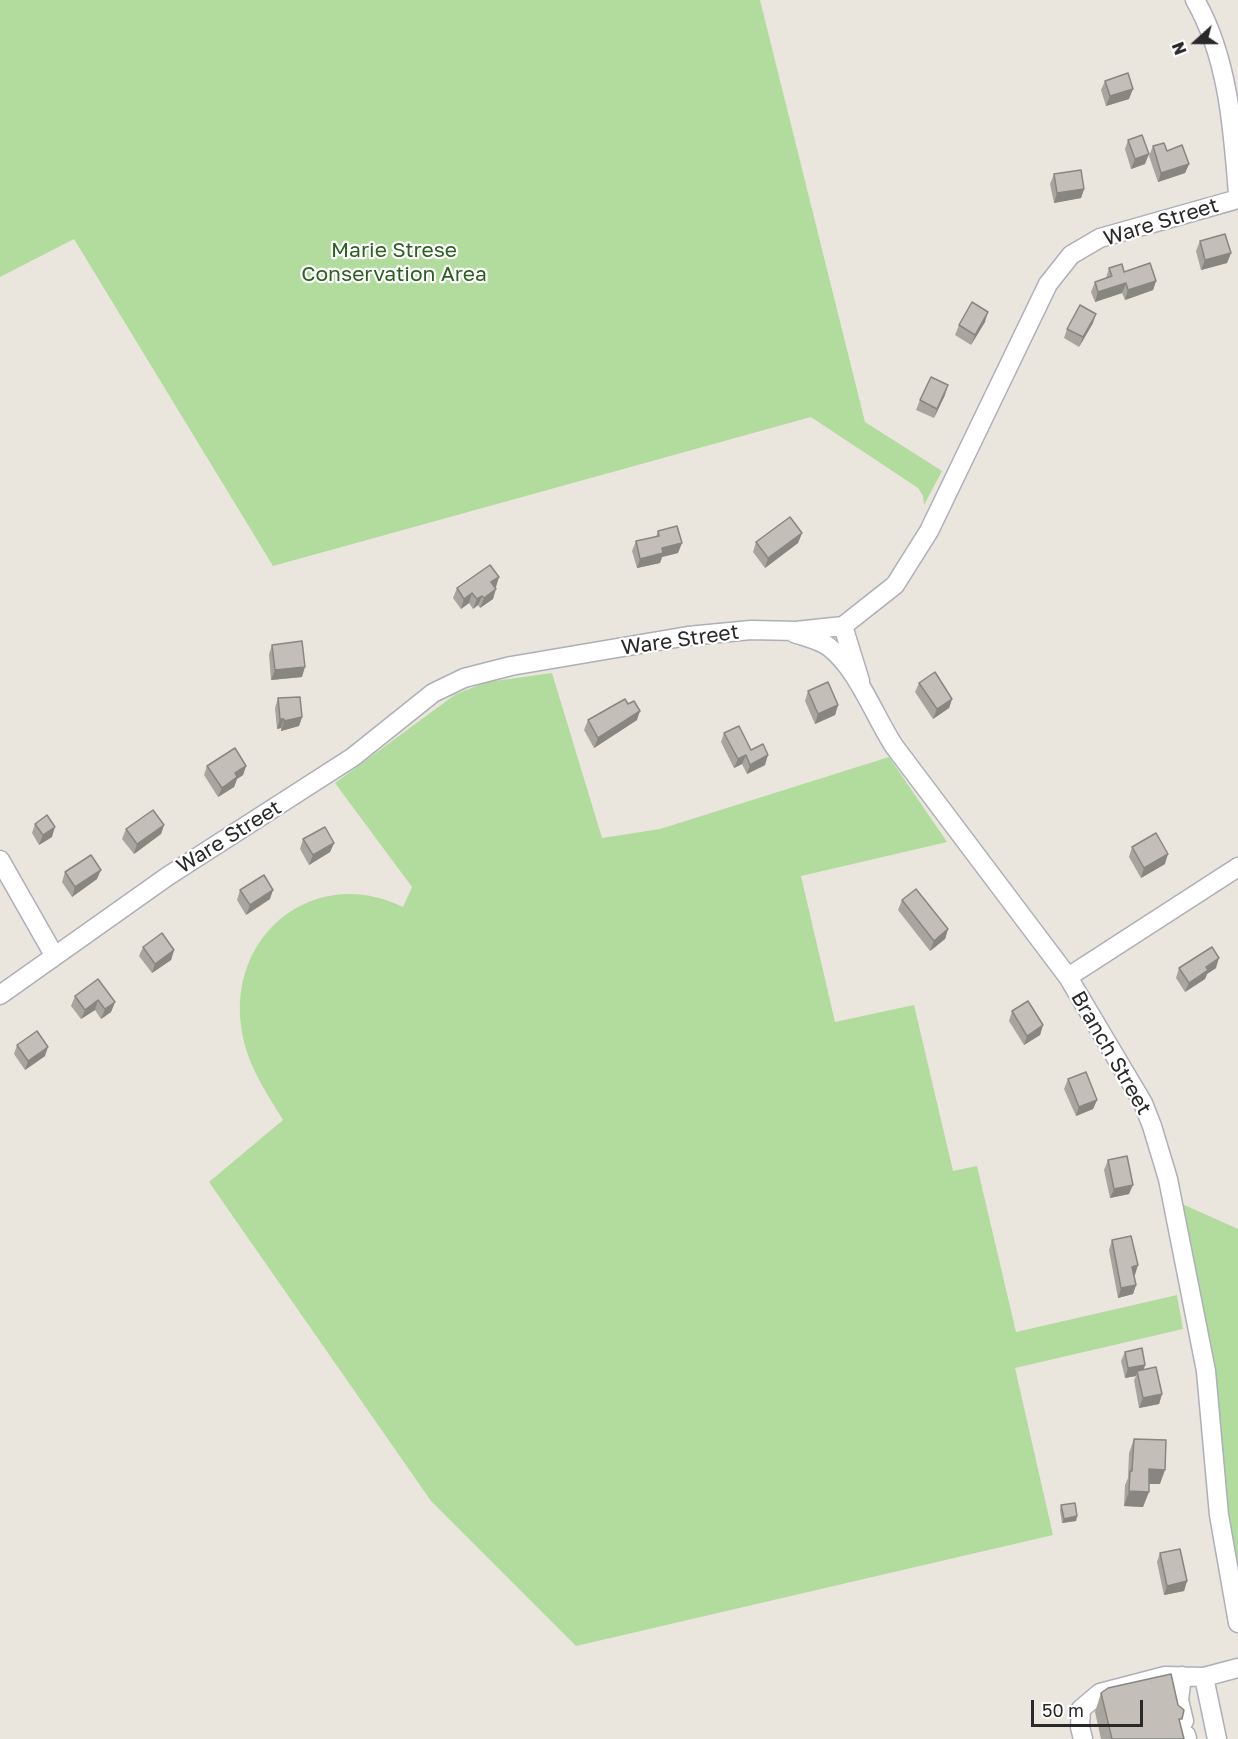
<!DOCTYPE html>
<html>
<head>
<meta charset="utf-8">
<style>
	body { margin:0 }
	#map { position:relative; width:1238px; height:1739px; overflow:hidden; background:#eae5dd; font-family:"Golos Text",sans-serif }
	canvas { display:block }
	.north { position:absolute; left:1166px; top:12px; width:60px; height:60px; -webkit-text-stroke:4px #fff; paint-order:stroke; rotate:249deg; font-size:16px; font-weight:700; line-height:24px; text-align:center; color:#292929 }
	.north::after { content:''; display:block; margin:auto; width:21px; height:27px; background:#292929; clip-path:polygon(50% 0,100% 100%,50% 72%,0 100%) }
	.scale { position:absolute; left:1031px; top:1700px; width:112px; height:27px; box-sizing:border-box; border:3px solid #292929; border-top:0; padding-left:8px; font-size:18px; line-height:21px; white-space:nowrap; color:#292929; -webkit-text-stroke:4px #fff; paint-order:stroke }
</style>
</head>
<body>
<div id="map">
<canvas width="1238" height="1739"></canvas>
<div class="north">N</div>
<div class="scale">50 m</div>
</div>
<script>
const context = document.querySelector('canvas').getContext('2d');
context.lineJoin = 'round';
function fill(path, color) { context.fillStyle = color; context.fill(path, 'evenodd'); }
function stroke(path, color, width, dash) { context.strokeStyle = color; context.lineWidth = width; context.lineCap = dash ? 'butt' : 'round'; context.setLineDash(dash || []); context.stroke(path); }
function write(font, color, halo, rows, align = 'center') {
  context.font = font + ' "Golos Text",sans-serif'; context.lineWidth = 4.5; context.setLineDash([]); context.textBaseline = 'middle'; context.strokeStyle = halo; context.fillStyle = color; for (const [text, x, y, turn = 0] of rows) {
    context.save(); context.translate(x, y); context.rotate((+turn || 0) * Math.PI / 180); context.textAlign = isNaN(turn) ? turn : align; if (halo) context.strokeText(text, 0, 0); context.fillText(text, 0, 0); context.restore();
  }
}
fill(new Path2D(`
	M0 0H760L865 422 942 471 924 505 923 496 918 488 811 417 273 566 74 239 0 277Z
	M552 673 602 838 660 829 889 757 947 842 801 876 835 1022 914 1005 953 1171 977 1166 1016 1332 1177 1295 1183 1329 1015 1368 1053 1535 576 1646 431 1501 209 1182 283 1120C265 1090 245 1062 241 1025 230 930 318 865 403 907L412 887 335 783 456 694 487 682Z
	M1171 1199 1238 1229V1615Z`), '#b2dc9e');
const minor = new Path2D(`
	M1195 0C1228 57 1233 129 1238 194
	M843 626 860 681
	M794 633C805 637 820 640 829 647 857 668 875 717 894 746L1068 977 1143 1103 1152 1126 1168 1179 1206 1371 1219 1515 1238 1623
	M0 860 54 955
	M1068 977 1238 867
	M0 995 168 876 353 757 433 693 464 678 511 666 688 636 751 630 796 631 843 626 895 585 929 531 1048 284 1071 255 1100 238 1238 199
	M1182 1676 1179 1700 1184 1721
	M1204 1677 1217 1739
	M1186 1735 1187 1739
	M1083 1739 1080 1727 1081 1709 1100 1693 1165 1676 1204 1677 1238 1668`);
stroke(minor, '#adafb9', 21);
stroke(minor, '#fff', 18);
fill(new Path2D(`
	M1105 81 1129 99 1106 106 1101 90Z
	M1128 140 1145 164 1131 169 1125 149Z
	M1153 146 1167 151 1189 164 1185 173 1158 182 1149 156Z
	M1054 174 1084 189 1081 198 1054 203 1050 184Z
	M1200 241 1231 253 1227 263 1201 270 1196 251Z
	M1109 268 1156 281 1153 290 1125 300 1122 293 1095 302 1091 292 1095 282 1106 278Z
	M985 322 971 345 955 335 959 325Z
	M1093 323 1079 347 1064 338 1067 329Z
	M945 395 934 418 916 410 920 400Z
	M658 531 678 553 662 557 660 563 637 568 632 551 636 541 656 537Z
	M802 533 798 543 765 568 753 552 756 542Z
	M499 577 495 587 493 599 480 608 478 605 473 609 469 603 461 609 453 598 457 588Z
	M272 645 302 677 271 680 269 654Z
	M919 683 952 699 949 708 933 719 915 692Z
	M808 691 838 705 835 715 815 724 805 701Z
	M278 698 302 717 299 726 281 731V728L277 729 275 708Z
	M588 720H637L594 748 584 730Z
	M724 733 751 750 765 765 747 774 742 764 734 768 721 742Z
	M207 766H246L243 775 237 779 234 787 218 797 204 775Z
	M35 824 52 837 39 845 32 833Z
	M164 825 161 834 134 854 122 839 126 829Z
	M303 839 334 843 330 852 309 865 300 849Z
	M1132 847 1165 864 1141 878 1129 857Z
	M65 872 97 879 72 897 62 882Z
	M240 890 270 899 246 915 237 900Z
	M902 900 948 929 945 939 930 951 898 910Z
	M143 947 174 950 171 960 152 973 139 956Z
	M1179 968H1216L1207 974 1205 979 1185 992 1176 978Z
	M75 996 115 1002 111 1012 101 1019 95 1010 81 1019 71 1006Z
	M1012 1011 1043 1025 1040 1035 1024 1045 1009 1021Z
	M17 1045 45 1056 25 1070 14 1054Z
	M1068 1079 1097 1100 1093 1109 1076 1116 1064 1089Z
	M1108 1160 1129 1194 1110 1198 1104 1170Z
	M1112 1240 1138 1265 1134 1275 1136 1285 1133 1294 1118 1298 1109 1250Z
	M1125 1352 1145 1365 1144 1369 1162 1394 1159 1404 1139 1408 1134 1380 1136 1376 1125 1378 1121 1361Z
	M1134 1439 1160 1484H1149L1143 1507 1124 1506 1125 1485 1128 1478 1129 1453Z
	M1061 1505 1077 1516 1076 1521 1062 1523 1060 1510Z
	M1160 1553 1187 1581 1184 1591 1164 1595 1157 1562Z
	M1101 1693 1180 1724 1184 1739H1101L1095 1712Z`), '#a8a49e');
fill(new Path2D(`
	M1133 89 1129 99 1106 106 1110 96Z
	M1149 154 1145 164 1131 169 1135 159Z
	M1189 164 1185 173 1158 182 1161 173Z
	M1084 189 1081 198 1054 203 1057 193Z
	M1231 253 1227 263 1201 270 1205 260Z
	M1156 281 1153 290 1125 300 1128 290Z
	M1126 283 1122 293 1095 302 1098 292Z
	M988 312 985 322 971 345 975 335Z
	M1096 314 1093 323 1079 347 1083 337Z
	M948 385 945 395 934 418 937 409Z
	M802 533 798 543 765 568 768 558Z
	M682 543 678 553 662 557 660 563 637 568 640 559 662 548Z
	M499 577 496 587 488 592 491 582Z
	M496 589 493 599 480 608 484 598Z
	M472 593 469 603 461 609 464 599Z
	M482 596 478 605 473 609 477 599Z
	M305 667 302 677 271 680 275 670Z
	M952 699 949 708 933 719 937 709Z
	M838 705 835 715 815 724 818 714Z
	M640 711 637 720 594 748 598 738Z
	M302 717 299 726 281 731 284 721Z
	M280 719H284L281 728 277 729Z
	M746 755 742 764 734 768 738 759Z
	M768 755 765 765 747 774 750 765Z
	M246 766 243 775 237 779 234 787 218 797 222 788 235 773Z
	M164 825 161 834 134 854 137 844Z
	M55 827 52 837 39 845 43 835Z
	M334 843 330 852 309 865 313 855Z
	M1168 854 1165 864 1141 878 1144 868Z
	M101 870 97 879 72 897 75 887Z
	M273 890 270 899 246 915 250 905Z
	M948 929 945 939 930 951 934 941Z
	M174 950 171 960 152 973 155 964Z
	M1219 958 1216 968 1207 974 1205 979 1185 992 1189 983 1206 967Z
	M98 1000 95 1010 81 1019 85 1010Z
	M115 1002 111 1012 101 1019 105 1009Z
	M1043 1025 1040 1035 1024 1045 1027 1036Z
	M48 1047 45 1056 25 1070 28 1061Z
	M1097 1100 1093 1109 1076 1116 1079 1107Z
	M1133 1185 1129 1194 1110 1198 1114 1189Z
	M1138 1265 1135 1275 1129 1276 1132 1267Z
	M1136 1285 1133 1294 1118 1298 1121 1288Z
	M1145 1365 1142 1374 1137 1371 1136 1376 1125 1378 1128 1368Z
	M1162 1394 1159 1404 1139 1408 1143 1398Z
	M1149 1469 1165 1470 1160 1484H1144Z
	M1129 1491 1149 1492 1143 1507 1124 1506Z
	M1077 1516 1076 1521 1062 1523 1064 1519Z
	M1187 1581 1184 1591 1164 1595 1167 1586Z`), '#888681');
const building = new Path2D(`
	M1128 73 1133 89 1110 96 1105 81Z
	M1142 135 1149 154 1135 159 1128 140Z
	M1164 143 1167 151 1182 145 1189 164 1161 173 1153 146Z
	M1081 170 1084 189 1057 193 1054 174Z
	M1225 234 1231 253 1205 260 1200 241Z
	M1150 263 1156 281 1128 290 1126 283 1098 292 1095 282 1112 276 1109 268 1122 264 1124 272Z
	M972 302 988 312 975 335 959 325Z
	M1080 305 1096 314 1083 337 1067 329Z
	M931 377 948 385 937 409 920 400Z
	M790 517 802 533 768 558 756 542Z
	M677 526 682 543 662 548 663 553 640 559 636 541 659 536 658 531Z
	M490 565 499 577 491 582 496 589 484 598 482 596 477 599 472 593 464 599 457 588Z
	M302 641 305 667 275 670 272 645Z
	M935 672 952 699 937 709 919 683Z
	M828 682 838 705 818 714 808 691Z
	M300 697 302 717 284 721V719H280L278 698Z
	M625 699 628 704 634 701 640 711 598 738 588 720Z
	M739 726 751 750 763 744 768 755 750 765 746 755 738 759 724 733Z
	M235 748 246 766 235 773 237 777 222 788 207 766Z
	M153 810 164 825 137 844 126 829Z
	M47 815 55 827 43 835 35 824Z
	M325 827 334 843 313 855 303 839Z
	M1156 833 1168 854 1144 868 1132 847Z
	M91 855 101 870 75 887 65 872Z
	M264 875 273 890 250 905 240 890Z
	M916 889 948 929 934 941 902 900Z
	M162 933 174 950 155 964 143 947Z
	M1212 947 1219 958 1206 967 1208 970 1189 983 1179 968Z
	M98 979 115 1002 105 1009 98 1000 85 1010 75 996Z
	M1028 1001 1043 1025 1027 1036 1012 1011Z
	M37 1031 48 1047 28 1061 17 1045Z
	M1086 1072 1097 1100 1079 1107 1068 1079Z
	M1127 1156 1133 1185 1114 1189 1108 1160Z
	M1131 1236 1138 1265 1132 1267 1136 1285 1121 1288 1112 1240Z
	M1142 1348 1145 1365 1128 1368 1125 1352Z
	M1156 1367 1162 1394 1143 1398 1137 1371Z
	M1134 1439 1166 1440 1165 1470 1149 1469V1492L1129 1491 1130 1471H1132Z
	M1075 1503 1077 1516 1064 1519 1061 1505Z
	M1180 1549 1187 1581 1167 1586 1160 1553Z
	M1171 1674 1178 1705 1184 1710 1182 1719H1179L1184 1739H1112L1101 1693 1108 1688Z`);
fill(building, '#c3bfb8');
stroke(building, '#888681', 1.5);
write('21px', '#292929', '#fff', [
	["Ware Street",1161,222,-17],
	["Ware Street",680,640,-8],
	["Ware Street",229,837,-32],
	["Branch Street",1111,1053,60]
]);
write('21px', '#2c6020', '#fff', [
	["Marie Strese",394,250],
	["Conservation Area",394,274]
]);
</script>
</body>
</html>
